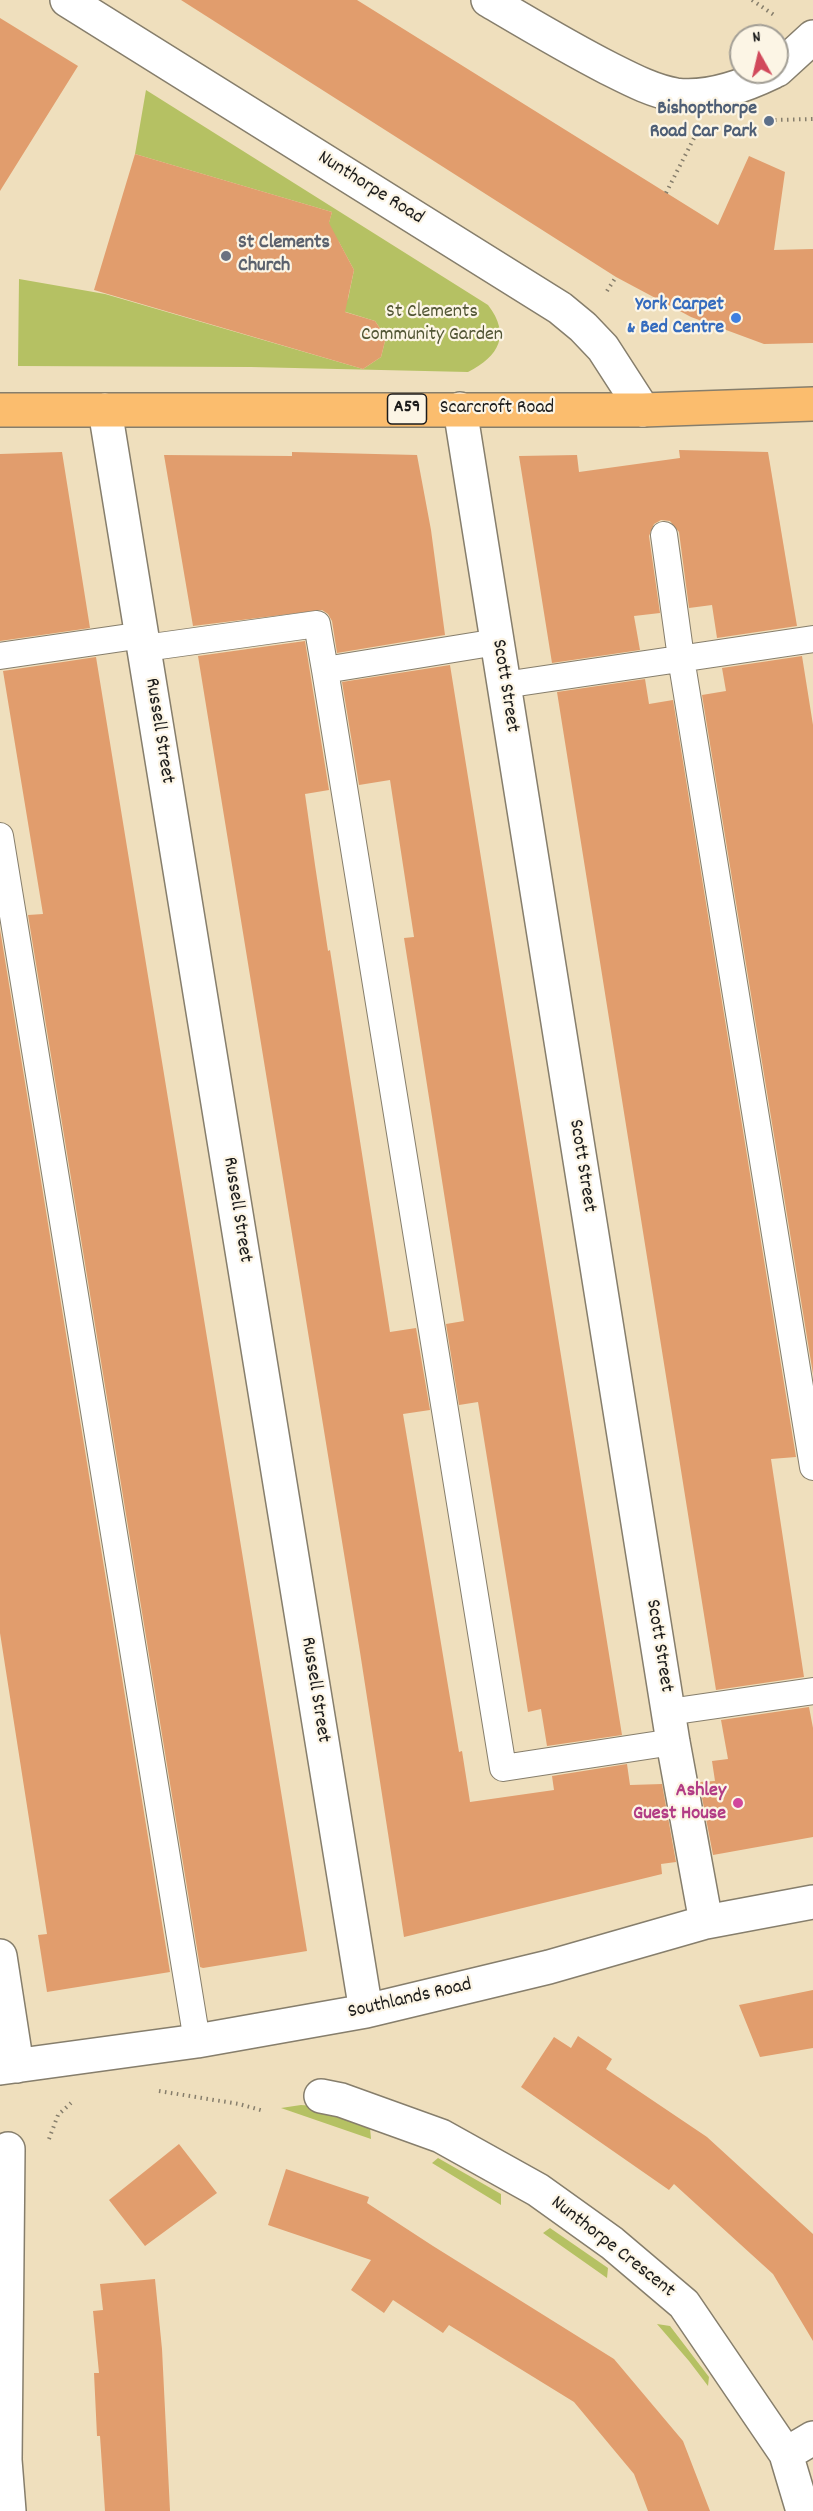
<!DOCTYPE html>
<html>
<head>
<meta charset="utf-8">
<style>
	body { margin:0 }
	#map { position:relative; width:813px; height:2511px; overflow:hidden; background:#efdfbd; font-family:Dekko,sans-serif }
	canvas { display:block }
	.north { position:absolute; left:729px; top:24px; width:60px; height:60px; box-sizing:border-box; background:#fcf5e5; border:2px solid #a29e95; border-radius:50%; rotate:352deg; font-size:16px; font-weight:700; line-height:24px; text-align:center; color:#1c1c1c }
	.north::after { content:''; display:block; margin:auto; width:21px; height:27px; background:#d1495b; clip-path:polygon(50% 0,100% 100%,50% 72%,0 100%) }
</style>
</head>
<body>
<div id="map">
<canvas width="813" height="2511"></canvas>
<div class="north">N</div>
</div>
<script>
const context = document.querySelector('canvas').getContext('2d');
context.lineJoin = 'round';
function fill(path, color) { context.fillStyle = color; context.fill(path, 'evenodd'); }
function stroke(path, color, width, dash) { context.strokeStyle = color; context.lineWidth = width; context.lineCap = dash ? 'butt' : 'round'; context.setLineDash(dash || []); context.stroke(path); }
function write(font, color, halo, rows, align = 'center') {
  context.font = font + ' Dekko,sans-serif'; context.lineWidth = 4.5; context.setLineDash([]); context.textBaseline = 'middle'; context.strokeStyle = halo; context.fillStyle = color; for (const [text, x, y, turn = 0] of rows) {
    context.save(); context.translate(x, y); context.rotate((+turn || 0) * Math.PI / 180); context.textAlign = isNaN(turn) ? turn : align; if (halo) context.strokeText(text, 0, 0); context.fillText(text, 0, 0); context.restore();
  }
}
fill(new Path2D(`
	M146 90 488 305C511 335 499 356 468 372L251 367 18 366 19 279 105 294 363 369 381 357 386 337 375 321 333 308 348 299 354 270 339 242 325 236 332 212 135 154Z
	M301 2105 314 2106 370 2128 371 2139 281 2108Z
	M438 2158 501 2194V2205L432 2163Z
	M550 2228 608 2268 607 2278 543 2233Z
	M657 2324 670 2326 709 2377 708 2386 689 2361Z`), '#b5c163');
fill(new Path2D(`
	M181 0H357L718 225 749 156 785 172 774 250 813 249V343L764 344 691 317 616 277Z
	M0 18 78 66 0 191Z
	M135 154 332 212 329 223 354 270 345 312 375 321 386 337 381 357 363 369 94 290Z
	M679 450 768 452 797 626 717 638 712 605 689 608 679 532 670 521 661 520 654 524 649 536 660 613 634 616 640 650 552 663 519 456 577 455 579 472 680 458Z
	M62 452 90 628 0 641V454Z
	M292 452 417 455 431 530 445 635 337 653 332 621 328 614 322 610 193 626 164 455 292 456Z
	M305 641 329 790 305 794 315 865 328 951 330 950 390 1332 416 1328 430 1410 403 1414 459 1752 462 1751 470 1802 554 1790 552 1776 627 1764 630 1785 662 1784 676 1862 661 1864 662 1874 404 1937 360 1652 198 656Z
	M802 656 813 725V1374L702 695 726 691 722 668Z
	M96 657 307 1951 203 1968 200 1967 28 915 43 914 3 671Z
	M450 665 622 1735 547 1746 541 1709 528 1712 478 1402 459 1405 446 1324 464 1321 404 938 414 937 390 780 359 785 342 682Z
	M645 679 649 704 673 700 796 1457 771 1459 804 1677 716 1690 557 692Z
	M0 929 170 1972 47 1992 38 1935 47 1934 0 1633Z
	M809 1707 813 1728V1837L713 1855 699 1782 715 1781 712 1761 728 1759 721 1720Z
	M813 1990V2048L760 2057 739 2005Z
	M578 2036 612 2059 606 2069 707 2137 813 2234V2341L773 2274 674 2184 669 2190 521 2087 554 2037 571 2048Z
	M179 2144 217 2193 145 2246 109 2200Z
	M286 2169 369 2197 367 2203 433 2246 614 2359 683 2441 710 2511H648L634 2474 574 2402 449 2325 443 2333 393 2300 384 2313 351 2290 371 2260 268 2225Z
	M155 2279 162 2349 170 2511H105L100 2436H97L94 2373H99L93 2311 103 2310 100 2284Z`), '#e19d6d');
const lane = new Path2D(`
	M664 535 681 658 813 1467
	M145 648 317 624 325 670 497 642
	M0 656 143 635
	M325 670 503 1768 673 1742
	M504 685 813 639
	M0 836 197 2041
	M669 1712 813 1691`);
const street = new Path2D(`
	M67 0 560 308 583 327 603 348 643 410
	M488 0C527 23 567 47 608 68 628 78 652 91 676 95 708 99 744 86 773 72
	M777 70 813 37
	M460 409 673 1742 706 1922
	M105 410 366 2011
	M0 1956 17 2066
	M0 2068 197 2041 366 2011 549 1967 706 1922 813 1902
	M321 2096 341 2100 441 2136 538 2190 612 2243 684 2304 786 2454 803 2511
	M8 2149 5 2460 9 2511
	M786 2454 813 2438`);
const primary = new Path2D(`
	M0 410H643L813 404`);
stroke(lane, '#867e6c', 28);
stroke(street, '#867e6c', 36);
stroke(primary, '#867e6c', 36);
stroke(new Path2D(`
	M752 0 774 15
	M775 120 813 119
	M666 193 694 138
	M607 291 616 277
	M159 2091 239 2104 264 2111
	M49 2139 58 2115 71 2103`), '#867e6c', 4, [1.5, 4.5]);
stroke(lane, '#fff', 26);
stroke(street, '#fff', 33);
stroke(primary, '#fbbd6e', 33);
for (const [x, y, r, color] of [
	[769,121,6,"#5c6f8a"],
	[226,256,6,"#6b7280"],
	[736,318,6,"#3f7fe0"],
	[738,1803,6,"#d1479c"]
]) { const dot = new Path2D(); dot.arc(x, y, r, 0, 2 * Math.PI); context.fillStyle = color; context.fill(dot); stroke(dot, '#fcf5e5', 2); }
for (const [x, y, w] of [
	[407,409,39]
]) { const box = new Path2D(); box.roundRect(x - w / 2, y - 15, w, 30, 4.5); context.fillStyle = '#fcf5e5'; context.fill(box); stroke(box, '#1c1c1c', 1.5); }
write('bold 18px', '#1c1c1c', null, [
	["A59",407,409]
]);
write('bold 20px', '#4e5e75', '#fcf5e5', [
	["Bishopthorpe",757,110],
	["Road Car Park",757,133]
], 'right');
write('20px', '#1c1c1c', '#fcf5e5', [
	["Nunthorpe Road",370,189,32],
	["Scarcroft Road",497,409],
	["Scott Street",504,686,81],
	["Russell Street",158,731,81],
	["Scott Street",581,1166,81],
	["Russell Street",236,1210,81],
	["Scott Street",658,1646,81],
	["Russell Street",314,1690,81],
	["Southlands Road",410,2000,-13],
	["Nunthorpe Crescent",612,2248,38]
]);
write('bold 20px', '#5b616d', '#fcf5e5', [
	["St Clements",238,244],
	["Church",238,267]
], 'left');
write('bold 20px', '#366cbe', '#fcf5e5', [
	["York Carpet",724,306],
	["& Bed Centre",724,329]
], 'right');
write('20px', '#525635', '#fcf5e5', [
	["St Clements",432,313],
	["Community Garden",432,336]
]);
write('bold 20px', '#b23c85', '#fcf5e5', [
	["Ashley",726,1792],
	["Guest House",726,1815]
], 'right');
</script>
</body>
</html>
